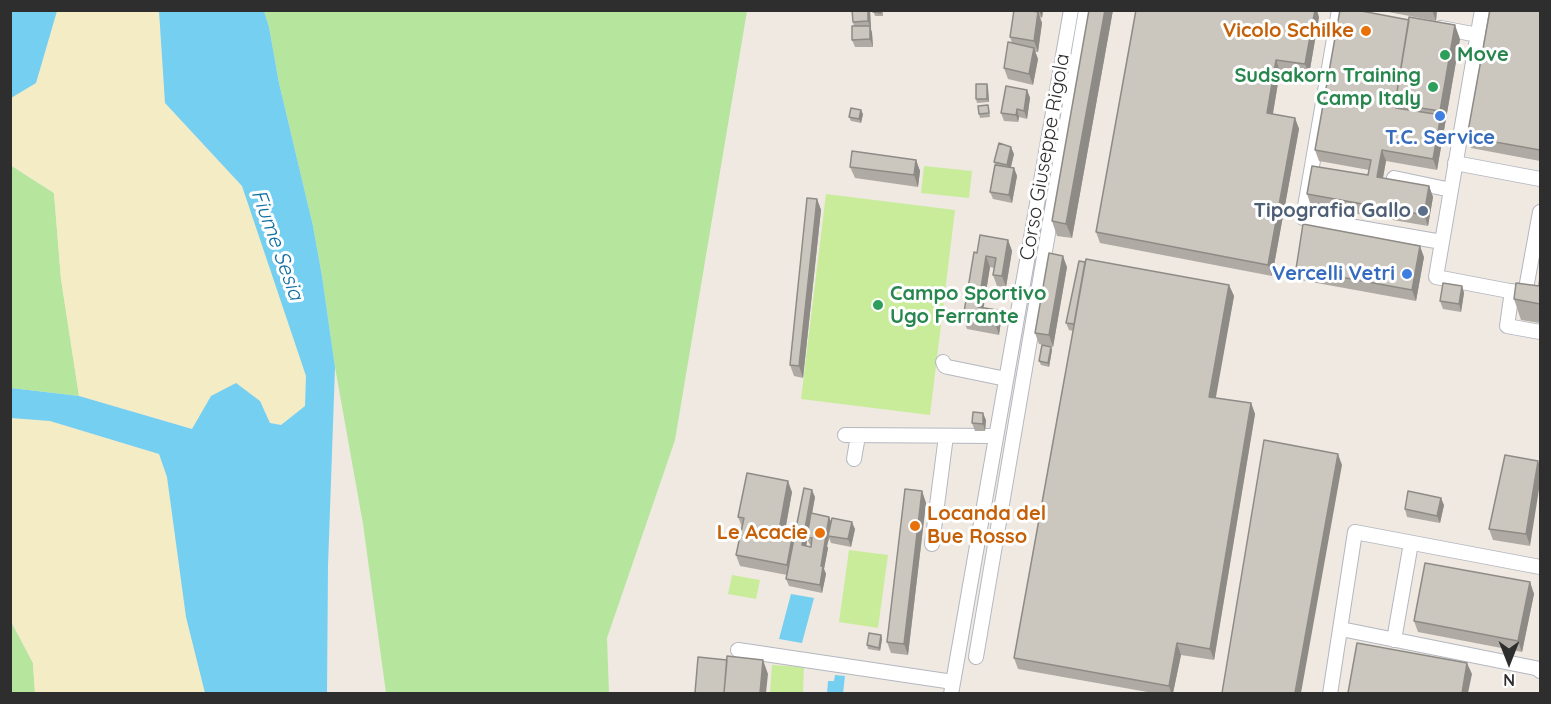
<!DOCTYPE html>
<html>
<head>
<meta charset="utf-8">
<style>
	body { margin:0 }
	#map { position:relative; width:1551px; height:704px; overflow:hidden; background:#efe9e1; font-family:Quicksand,sans-serif }
	canvas { display:block }
	.frame { position:absolute; inset:0; border:12px solid #2e2e2e; pointer-events:none }
	.north { position:absolute; left:1479px; top:632px; width:60px; height:60px; -webkit-text-stroke:4px #fff; paint-order:stroke; rotate:180deg; font-size:16px; font-weight:700; line-height:24px; text-align:center; color:#2e2e2e }
	.north::after { content:''; display:block; margin:auto; width:21px; height:27px; background:#2e2e2e; clip-path:polygon(50% 0,100% 100%,50% 72%,0 100%) }
</style>
</head>
<body>
<div id="map">
<canvas width="1551" height="704"></canvas>
<div class="frame"></div>
<div class="north">N</div>
</div>
<script>
const context = document.querySelector('canvas').getContext('2d');
context.lineJoin = 'round';
function fill(path, color) { context.fillStyle = color; context.fill(path, 'evenodd'); }
function stroke(path, color, width, dash) { context.strokeStyle = color; context.lineWidth = width; context.lineCap = dash ? 'butt' : 'round'; context.setLineDash(dash || []); context.stroke(path); }
function write(font, color, halo, rows, align = 'center') {
  context.font = font + ' Quicksand,sans-serif'; context.lineWidth = 6; context.setLineDash([]); context.textBaseline = 'middle'; context.strokeStyle = halo; context.fillStyle = color; for (const [text, x, y, turn = 0] of rows) {
    context.save(); context.translate(x, y); context.rotate((+turn || 0) * Math.PI / 180); context.textAlign = isNaN(turn) ? turn : align; if (halo) context.strokeText(text, 0, 0); context.fillText(text, 0, 0); context.restore();
  }
}
fill(new Path2D(`
	M264 11H747L675 440 607 638 609 693H386L363 524 335 367 322 276 313 226 279 83 269 27Z
	M10 165 54 193 61 279 79 396 11 388Z
	M10 620 33 663 35 693H11Z`), '#b6e59e');
fill(new Path2D(`
	M57 11H159L165 103 242 186 306 376 305 406 281 425 270 423 260 401 211 396 193 429 79 396 61 279 54 193 11 165 10 98 36 83Z
	M10 418 50 421 159 454 167 477 186 617 205 693H35L33 663 11 620Z`), '#f3ecc5');
fill(new Path2D(`
	M924 166 972 171 969 198 921 193Z
	M826 194 955 210 930 415 801 399Z
	M849 550 888 555 878 628 839 622Z
	M732 575 760 580 756 599 728 594Z
	M772 665 804 667 803 693H770Z`), '#c9ec9a');
fill(new Path2D(`
	M10 11H57L36 83 11 98Z
	M159 11H264L269 27 279 83 313 226 322 276 335 367 328 566 327 693H205L186 617 167 477 159 454 50 421 11 418V388L79 396 192 429 211 396 236 383 260 401 270 423 281 425 305 406 306 376 242 186 165 103Z
	M791 594 814 598 802 643 779 639Z
	M835 675 845 676 843 693H827L828 681H834Z`), '#75cff0');
const minor = new Path2D(`
	M1339 10 1303 218 1442 242
	M1482 10 1436 277 1525 294 1540 212
	M1441 28 1478 35
	M1455 163 1540 179
	M1394 178 1451 190
	M1512 291 1507 326 1540 332
	M943 362 945 366 948 367 1006 379
	M845 435 996 436
	M854 459 858 436
	M932 544 946 436
	M1341 629 1540 669V671
	M1394 640 1411 543
	M738 650 953 682
	M976 657 1086 10
	M951 694 1071 10
	M1330 694 1355 532 1540 567`);
stroke(minor, '#b4b7c1', 16);
stroke(minor, '#fff', 14);
fill(new Path2D(`
	M870 10 871 29 872 33 873 47H855L852 40 854 26 853 22Z
	M873 10H883V16H875Z
	M1014 10H1043L1042 18 1040 17 1042 23 1038 52H1035L1038 59 1033 85 1008 79 1004 68 1012 43 1010 37Z
	M1089 10H1113L1072 238 1057 236 1052 221Z
	M1378 10H1437L1436 21Z
	M1540 10V161L1471 148 1467 137Z
	M1319 17 1309 75 1280 71 1273 114 1295 118 1299 129 1272 276 1100 243 1096 232Z
	M1460 39 1437 170 1386 161 1383 178 1429 186 1433 197 1428 226 1311 206 1307 194 1368 175 1369 170 1319 161 1315 150Z
	M987 84 988 88 989 102 977 103 976 99Z
	M1027 90 1030 98 1027 119 1019 117 1018 122 1004 121 1001 113Z
	M989 109 990 117 980 118 979 114Z
	M863 114 861 123 851 121 849 117Z
	M1014 154 1011 168H1014L1017 176 1012 203 993 199 990 192 995 165 994 162Z
	M916 160 920 171 918 187 855 178 850 167Z
	M817 199 821 210 803 378 794 376 790 365Z
	M1008 240 1012 251 1006 287 997 286 993 275 994 268 990 267 983 308 997 310 1001 321 999 335 967 329 963 318 977 253Z
	M1424 257 1416 301 1300 280 1296 269Z
	M1067 267 1053 347 1039 344 1035 333Z
	M1540 276V323L1521 320 1514 299 1539 286Z
	M1229 285 1234 296 1215 398 1251 403 1255 414 1214 660 1181 655 1173 693H1153L1018 669 1014 658 1073 331 1069 330 1066 323Z
	M1462 286 1464 293 1461 312 1443 309 1440 301Z
	M1051 347 1052 350 1049 367 1041 365 1039 361Z
	M986 420 985 431H975L972 423Z
	M1505 455 1530 546 1493 540 1489 529Z
	M922 491 926 503 908 655 891 653 887 642Z
	M792 492 786 526 796 531 815 497 812 513 829 517 831 522 855 529 851 547 831 543 829 538 827 546 828 548 824 569 826 574 822 593 789 586 786 579 787 575 740 566 736 555 742 527 738 517ZM807 539 810 545H811V547L806 546Z
	M1444 505 1440 523 1407 517 1405 509Z
	M1530 582 1534 594 1522 652 1418 632 1414 621Z
	M881 635 882 639 880 651 868 649 867 645Z`), '#afaba4');
fill(new Path2D(`
	M868 10H870L871 29 868 21Z
	M1039 10H1043L1042 18Z
	M1105 10H1113L1072 238 1066 224Z
	M1315 10H1317L1319 17 1309 75 1305 64Z
	M1432 10H1437L1436 21Z
	M1038 12 1042 23 1038 52 1034 41Z
	M1455 25 1460 39 1437 170 1433 159 1441 115 1440 111Z
	M870 26 872 33 873 47 870 39Z
	M1034 48 1038 59 1033 85 1029 74Z
	M1276 60 1280 71 1271 124 1267 113Z
	M987 84 988 88 989 102 987 99Z
	M1027 90 1030 98 1027 119 1024 111Z
	M1017 109 1019 117 1018 122 1016 115Z
	M861 110 863 114 861 123 859 119Z
	M1295 118 1299 129 1272 276 1268 265Z
	M1011 147 1014 154 1009 173 1007 165Z
	M1382 150 1386 161 1381 188 1377 177Z
	M916 160 920 171 918 187 914 175Z
	M1014 168 1017 176 1012 203 1009 195Z
	M1429 186 1433 197 1428 226 1424 215Z
	M817 199 821 210 803 378 799 366Z
	M1008 240 1012 251 1006 287 1002 276Z
	M1420 246 1424 257 1416 301 1412 290Z
	M986 256 990 267 982 318 978 307Z
	M1063 256 1067 267 1053 347 1049 335Z
	M1229 285 1234 296 1214 408 1209 397Z
	M1462 286 1464 293 1461 312 1459 304Z
	M997 310 1001 321 999 335 995 323Z
	M1051 347 1052 350 1049 367 1048 363Z
	M1251 403 1255 414 1214 660 1210 649Z
	M983 413 986 420 985 431 983 424Z
	M1338 454 1342 465 1301 693H1295Z
	M1538 461 1540 467V483L1530 546 1526 534Z
	M788 481 792 492 784 536 780 525Z
	M812 490 815 497 805 553 802 545Z
	M922 491 926 503 908 655 904 644Z
	M1441 498 1444 505 1440 523 1437 516Z
	M829 517 832 524 828 536 829 538 827 546 828 548 824 569 826 574 822 593 820 585 821 566Z
	M852 522 855 529 851 547 848 539Z
	M794 528 798 539 791 576 787 565Z
	M1530 582 1534 594 1522 652 1518 641Z
	M881 635 882 639 880 651 879 648Z
	M1177 643 1181 655 1173 693H1171L1169 686Z
	M763 660 768 674 766 693H760Z
	M1467 663 1472 674 1468 693H1462Z`), '#8e8b86');
const building = new Path2D(`
	M852 10H868V21L853 22Z
	M873 10H881V13L873 12Z
	M1014 10H1027L1038 12 1034 41 1010 37Z
	M1089 10H1105L1066 224 1052 221Z
	M1136 10H1315L1305 64 1276 60 1267 113 1295 118 1268 265 1096 232Z
	M1340 10H1356L1409 20 1395 104 1396 108 1441 115 1433 159 1382 150 1377 177 1429 186 1424 215 1307 194 1312 166 1368 175 1371 160 1315 150Z
	M1490 10H1540V150L1467 137Z
	M1409 17 1455 25 1440 111 1395 104Z
	M852 26H870V39L852 40Z
	M1008 42 1034 48 1029 74 1004 68Z
	M976 84H987V99H976Z
	M1006 86 1027 90 1024 111 1017 109 1016 115 1001 113Z
	M988 105 989 113 979 114 978 106Z
	M851 108 861 110 859 119 849 117Z
	M999 143 1011 147 1007 165 994 162Z
	M852 151 916 160 914 175 850 167Z
	M995 165 1014 168 1009 195 990 192Z
	M807 198 817 199 799 366 790 365Z
	M1303 224 1420 246 1412 290 1296 269Z
	M980 235 1008 240 1002 276 993 275 996 258 986 256 978 307 997 310 995 323 963 318 974 252 977 253Z
	M1049 253 1063 256 1049 335 1035 333Z
	M1086 259 1229 285 1209 397 1251 403 1210 649 1177 643 1169 686 1014 658Z
	M1079 261 1085 262 1074 324 1066 323Z
	M1540 276V304L1514 299 1516 283 1539 286Z
	M1443 283 1462 286 1459 304 1440 301Z
	M1042 345 1051 347 1048 363 1039 361Z
	M973 412 983 413V424L972 423Z
	M1264 440 1338 454 1295 693H1222Z
	M1505 455 1538 461 1526 534 1489 529Z
	M747 473 788 481 780 525 794 528 787 565 736 555 744 518 738 517Z
	M804 488 812 490 802 545 811 547 812 538 807 537 811 513 829 517 821 566H823L820 585 786 579Z
	M905 489 922 491 904 644 887 642Z
	M1408 491 1441 498 1437 516 1405 509Z
	M832 518 852 522 848 539 828 536Z
	M1425 563 1530 582 1518 641 1414 621Z
	M869 633 881 635 879 648 867 645Z
	M1357 643 1467 663 1462 693H1348Z
	M727 656 763 660 760 693H724Z
	M698 657 727 660 724 693H695Z`);
fill(building, '#cbc7bf');
stroke(building, '#8e8b86', 1.5);
for (const [x, y, r, color] of [
	[1366,31,6,"#e8710a"],
	[1445,55,6,"#2e9e5b"],
	[1433,87,6,"#2e9e5b"],
	[1440,116,6,"#3f7fe0"],
	[1423,211,6,"#5c6f8a"],
	[1407,274,6,"#3f7fe0"],
	[878,305,6,"#2e9e5b"],
	[915,526,6,"#e8710a"],
	[820,533,6,"#e8710a"]
]) { const dot = new Path2D(); dot.arc(x, y, r, 0, 2 * Math.PI); context.fillStyle = color; context.fill(dot); stroke(dot, '#fff', 2); }
write('bold 20px', '#c56008', '#fff', [
	["Vicolo Schilke",1354,31],
	["Locanda del",927,514,"left"],
	["Bue Rosso",927,537,"left"],
	["Le Acacie",808,533]
], 'right');
write('bold 20px', '#27864d', '#fff', [
	["Move",1457,55],
	["Sudsakorn Training",1421,76,"right"],
	["Camp Italy",1421,99,"right"],
	["Campo Sportivo",890,294],
	["Ugo Ferrante",890,317]
], 'left');
write('bold 20px', '#366cbe', '#fff', [
	["T.C. Service",1440,138],
	["Vercelli Vetri",1395,274,"right"]
]);
write('20px', '#2e2e2e', '#fff', [
	["Corso Giuseppe Rigola",1045,157,-80]
]);
write('bold 20px', '#4e5e75', '#fff', [
	["Tipografia Gallo",1411,211]
], 'right');
write('italic 21px', '#0d6fa3', '#fff', [
	["Fiume Sesia",277,245,70]
]);
</script>
</body>
</html>
